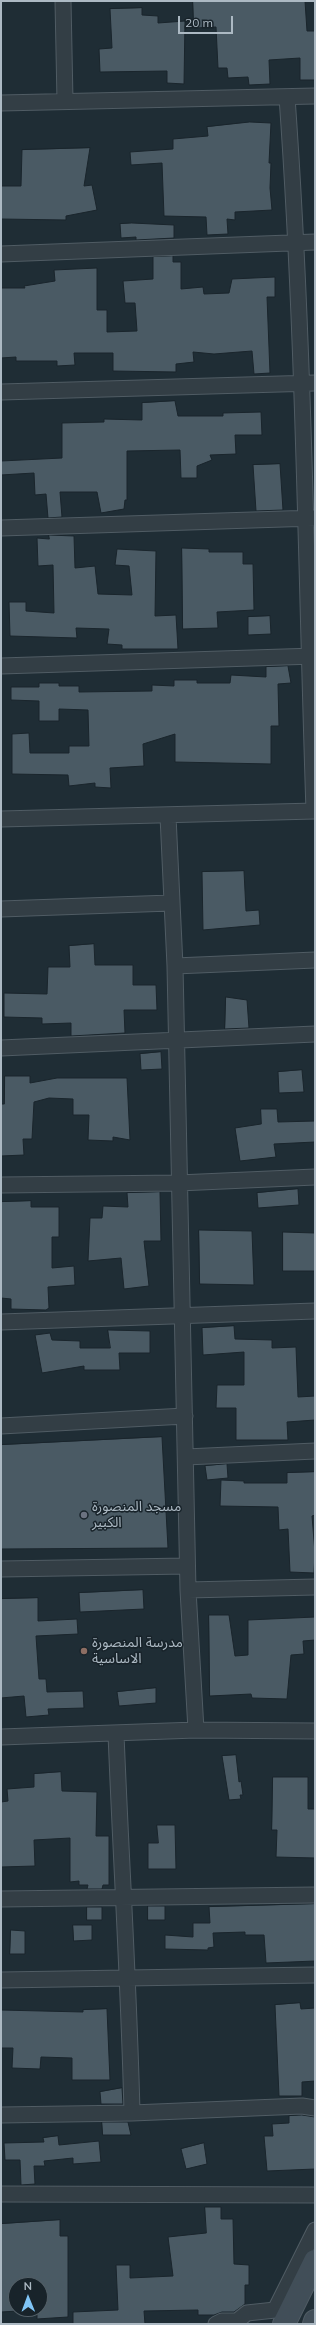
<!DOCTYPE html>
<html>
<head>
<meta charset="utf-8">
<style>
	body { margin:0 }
	#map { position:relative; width:316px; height:2325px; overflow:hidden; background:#1f2d35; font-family:Mulish,sans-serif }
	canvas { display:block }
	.frame { position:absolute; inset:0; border:2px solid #acb9c3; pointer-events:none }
	.north { position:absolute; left:8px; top:2277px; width:40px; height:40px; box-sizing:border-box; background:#18232a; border:1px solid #535f67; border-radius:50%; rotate:359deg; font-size:11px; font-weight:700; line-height:16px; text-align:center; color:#acb9c3 }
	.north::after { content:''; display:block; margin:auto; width:14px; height:18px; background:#7fc4f5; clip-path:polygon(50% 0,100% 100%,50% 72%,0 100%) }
	.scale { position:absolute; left:178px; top:16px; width:55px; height:18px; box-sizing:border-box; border:2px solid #acb9c3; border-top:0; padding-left:5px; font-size:12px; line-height:14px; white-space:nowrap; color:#acb9c3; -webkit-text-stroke:3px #18232a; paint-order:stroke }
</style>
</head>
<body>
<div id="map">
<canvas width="316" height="2325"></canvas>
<div class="frame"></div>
<div class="north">N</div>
<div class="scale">20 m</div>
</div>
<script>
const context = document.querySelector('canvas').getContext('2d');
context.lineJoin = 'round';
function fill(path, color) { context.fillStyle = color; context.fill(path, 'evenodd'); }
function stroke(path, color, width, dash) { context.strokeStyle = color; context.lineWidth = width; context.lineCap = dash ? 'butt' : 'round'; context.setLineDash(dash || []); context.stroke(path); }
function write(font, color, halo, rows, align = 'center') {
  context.font = font + ' Mulish,"Noto Sans Arabic",sans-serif'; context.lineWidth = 3; context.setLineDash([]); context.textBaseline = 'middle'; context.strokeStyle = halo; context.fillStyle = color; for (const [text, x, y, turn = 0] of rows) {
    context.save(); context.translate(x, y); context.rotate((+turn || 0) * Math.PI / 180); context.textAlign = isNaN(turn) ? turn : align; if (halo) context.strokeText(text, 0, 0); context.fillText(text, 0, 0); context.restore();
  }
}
const building = new Path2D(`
	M193 1H305L307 31H315V80H300V58L269 60 270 84 249 85 248 77 228 78 227 68H218L216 27 194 28Z
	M142 8V15L158 16V23L185 21 184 84 167 83V71L100 72 99 49 112 48 110 9Z
	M250 122 271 123 269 163H271L270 188 272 210 235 212V220L227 219 228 234 207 235 206 217 164 216 162 163 131 165 130 152 173 149V139L208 136 207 127Z
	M90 148 84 186 92 185 97 210 66 216V220L1 219V186H21L22 150Z
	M132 223 174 225V238L136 240V237L121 238 120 224Z
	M173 256V262H181V289L203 287 204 294 229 293 232 279 275 277V297H267L270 373 254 374 252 351 214 354 193 352 194 362 176 364V372L113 371V353H74L75 365 57 366V361H16V357L1 358V288H25L24 286 55 281 54 270 97 268V310H107V332L137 331 135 303H125L123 281 153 279V257Z
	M175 401 178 416H223V413L261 412 262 435H235L236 454 210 455 212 460 197 466V478H181L180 450 127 451V500H125L124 509 101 513 97 492H60L62 517 48 518 46 494 35 495 34 473 1 475V461L62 458V423L104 422V419L142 420V403Z
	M280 464 283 510 256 511 253 465Z
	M49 535 74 536 75 568 95 566 98 594 132 595 129 566 115 565 117 549 156 551 155 616 176 615 178 649H122V645L107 644 109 629 76 628 77 638 10 636 9 602H26V611L54 613 53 565 38 566 37 538 49 539Z
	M182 548 209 549V552H243V564H253L254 610 217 612 218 628 183 629Z
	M270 616 271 634 248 635V617Z
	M288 666 291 683 278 684 279 726H271V764L175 762V734L143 744 144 766 110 768 111 788 95 787V783L69 786 68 775 12 774V734L29 733 30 753H69V746H89L88 710 59 709V721H39V701L11 700V687H39V683H59V686H79V692L152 691V685L174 686V680H197V683H230L231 675 266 677V667Z
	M244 871 246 911 259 910 260 925 203 930 202 872Z
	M94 944 95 965H133V985H156L157 1010H124L125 1033 71 1036V1023L42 1024V1018L4 1017V993L47 994 48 967H70L69 946Z
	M226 997 247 1000 249 1028 225 1029Z
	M161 1052 162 1069 141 1070 140 1054Z
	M302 1070 304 1092 279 1093 278 1072Z
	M5 1076H30V1083L57 1078H127L130 1140 113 1137V1141L88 1140 89 1115H73V1099L49 1098 34 1102 32 1139H23L24 1155 1 1156V1104H4Z
	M261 1109H277L278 1122 315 1121V1142L274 1144 276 1157 240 1161 235 1128 261 1124Z
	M298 1189 299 1205 258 1208 257 1193Z
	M160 1192 161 1241H144L149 1286 124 1289 121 1258 88 1261 90 1218H102L103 1206 128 1207 127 1193Z
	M31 1201V1207H59V1237H52V1268L74 1266 75 1285 48 1287 49 1308 46 1310 11 1309V1299L1 1298V1202Z
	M199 1230 252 1231 254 1285 200 1284Z
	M283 1232 315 1233V1271H283Z
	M234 1326 235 1339 272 1340V1348L296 1347 298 1397 315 1396V1420L287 1422 288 1440H236V1408H216L217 1385H244V1352L203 1355 202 1328Z
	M108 1330 150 1331V1353H119L120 1370H84V1366L42 1373 35 1335 50 1333 52 1340 80 1341V1348H110Z
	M162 1437 168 1548 1 1549V1445Z
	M227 1464 228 1478 207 1480 205 1466Z
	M315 1472V1515L312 1516 315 1553 314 1573 290 1572 288 1529 279 1530 278 1507 220 1506 221 1480 244 1481V1483H287V1473Z
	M143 1590 144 1609 80 1612 79 1593Z
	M38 1598V1621L77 1619 78 1634 36 1636 39 1679H46L47 1692 83 1691 84 1708 48 1709 49 1715 26 1717 24 1696 1 1698V1599Z
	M209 1615H229L235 1656 248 1655V1620L315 1617V1640L303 1641 304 1654 291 1655 287 1699 252 1698 251 1694 210 1696Z
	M156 1688V1703L119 1706 117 1692Z
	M236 1755 239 1782 241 1781 243 1795H240L241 1799 229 1800 222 1756Z
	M61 1772 62 1791 97 1792 96 1836H109V1885H103L102 1889H87L88 1885H79V1881L70 1882V1838L34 1840 35 1866 1 1867V1802L8 1801 7 1789 34 1787V1774Z
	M273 1777H308V1809H315V1858L276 1857 277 1830H272Z
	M157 1825H175L176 1869H148V1843H158Z
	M315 1904V1961L266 1963 264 1935H245V1932L213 1933 214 1947 208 1948V1950L165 1949V1935L193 1937V1923H210L209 1907Z
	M148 1906H165V1920H148Z
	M87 1907H102V1920H87Z
	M73 1925H92V1940L74 1941Z
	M11 1930 25 1931V1954H10Z
	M300 2003 301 2009 315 2008V2081L302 2082V2096H279L275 2005Z
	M107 2009 110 2080H72V2058L41 2057 40 2069 12 2068 13 2048H1V2010L83 2012V2010Z
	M122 2088 123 2104H101L100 2092Z
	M302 2115 315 2117V2169L267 2171 264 2136H273L272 2124 289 2123V2116Z
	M102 2122H128L131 2135H103Z
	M58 2136 59 2145 99 2141 101 2162 73 2164V2158L44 2161 45 2166H34L35 2184 21 2185 20 2160H5L4 2143 44 2142 43 2138Z
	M204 2143 207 2164 186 2169 181 2149Z
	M205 2207H221V2219H233L234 2264 249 2265V2285H245V2304L234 2312H222L214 2315H198V2310L144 2311 145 2324H73V2312L118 2310 116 2265H130V2278L173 2276 168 2237 206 2233Z
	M60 2220V2236H68V2317L37 2319V2310L1 2312V2224ZM16 2285H40V2309H16Z`);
fill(building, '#4a5a64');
stroke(building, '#1a252c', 1);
const street = new Path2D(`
	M63 1 65 101
	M287 97C304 335 306 573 314 811
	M1 103 315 96
	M1 254 315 242
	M1 392 315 383
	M1 528 315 518
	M1 666 315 656
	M168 816 175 966 188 1590 196 1730
	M1 819 315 811
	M1 909 171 903
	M175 966 315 960
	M1 1048 315 1034
	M1 1185 178 1183 315 1177
	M1 1322 315 1311
	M1 1426 185 1416
	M186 1457 315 1451
	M1 1569 187 1566
	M188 1590 315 1587
	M116 1734C121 1860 129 1987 132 2113
	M1 1737 196 1730 315 1731
	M1 1899 315 1895
	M1 1980 315 1975
	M1 2115 132 2113 302 2106 315 2108
	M1 2194 315 2195
	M216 2324 222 2321H237L247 2313 275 2310 315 2230`);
const secondary = new Path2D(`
	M284 2324 315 2261
	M314 2324 315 2321`);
stroke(street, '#505c64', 17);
stroke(secondary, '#505c64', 24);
stroke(street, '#333e45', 15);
stroke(secondary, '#414e58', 22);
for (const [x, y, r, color] of [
	[84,1515,4,"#6b7280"],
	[84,1651,4,"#8d6e63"]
]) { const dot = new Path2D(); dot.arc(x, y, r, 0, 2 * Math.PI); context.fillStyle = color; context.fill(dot); stroke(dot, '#18232a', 1.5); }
write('14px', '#acb9c3', '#18232a', [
	["مسجد المنصورة",92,1507],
	["الكبير",92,1523],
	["مدرسة المنصورة",92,1643],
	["الاساسية",92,1659]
], 'left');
</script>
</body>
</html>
